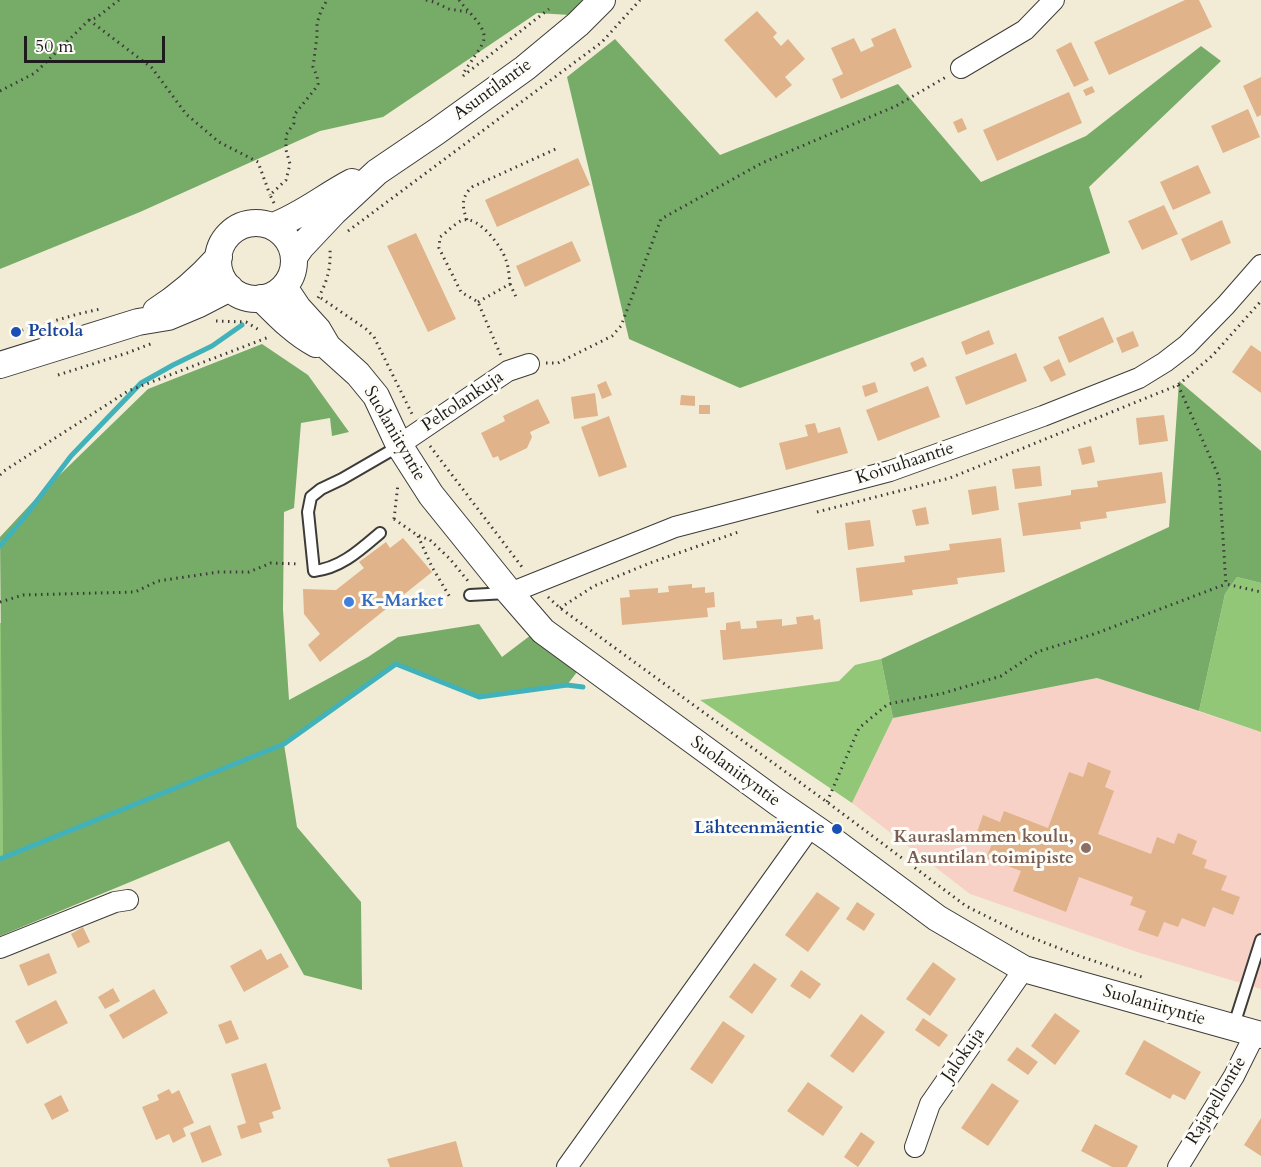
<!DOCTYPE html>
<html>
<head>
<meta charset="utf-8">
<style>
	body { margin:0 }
	#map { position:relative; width:1261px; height:1167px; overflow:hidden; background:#f2ecd6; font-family:Cardo,serif }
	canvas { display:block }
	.scale { position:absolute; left:24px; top:36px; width:141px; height:27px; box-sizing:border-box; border:3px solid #1c1c1c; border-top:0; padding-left:8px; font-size:18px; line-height:21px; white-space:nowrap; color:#1c1c1c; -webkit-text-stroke:4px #fdfcf7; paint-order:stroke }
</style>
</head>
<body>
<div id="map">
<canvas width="1261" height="1167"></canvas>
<div class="scale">50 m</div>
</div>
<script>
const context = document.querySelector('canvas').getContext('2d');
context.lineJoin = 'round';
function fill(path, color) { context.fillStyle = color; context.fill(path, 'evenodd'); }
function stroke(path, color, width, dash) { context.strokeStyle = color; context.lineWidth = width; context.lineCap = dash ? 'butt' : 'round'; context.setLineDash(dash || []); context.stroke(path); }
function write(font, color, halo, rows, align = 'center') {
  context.font = font + ' Cardo,serif'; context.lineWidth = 6; context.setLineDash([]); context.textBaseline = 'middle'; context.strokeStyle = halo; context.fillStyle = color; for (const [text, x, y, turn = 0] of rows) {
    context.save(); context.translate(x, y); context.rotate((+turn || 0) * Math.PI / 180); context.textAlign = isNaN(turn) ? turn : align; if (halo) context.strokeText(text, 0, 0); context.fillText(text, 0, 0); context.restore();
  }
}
fill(new Path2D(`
	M1097 678 1261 732V989L1140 953 970 894 852 803 893 718Z`), '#f7d1c6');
fill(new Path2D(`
	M1237 577 1261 583V732L1199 711 1225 594Z
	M0 623H2L3 860 0 861Z
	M881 659 893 718 852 803 700 700 839 681 855 665Z`), '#93c778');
fill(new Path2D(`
	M0 0H584L570 15 537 13 383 117 320 131 140 212 0 269Z
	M615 39 720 155 898 84 981 182 1086 136 1201 46 1221 61 1089 187 1110 253 740 388 629 339 567 77Z
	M262 344 308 375 349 432 332 436 330 418 301 423 294 508 284 512 283 610 289 700 368 657 398 637 479 624 502 657 531 635 577 672 567 685 479 697 396 664 284 744 297 827 361 902 362 990 304 975 229 841 0 936V861L3 860 0 537 40 494 148 389Z
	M1179 381 1261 451V583L1237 577 1225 594 1199 711 1097 678 893 718 881 659 1169 527Z`), '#76ac68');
stroke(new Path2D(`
	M0 546 23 519 71 456 141 383 173 365 212 346 242 325
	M0 859 284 744 396 664 479 697 567 685 583 687`), '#41b2b9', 5);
fill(new Path2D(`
	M1185 0H1199L1212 27 1109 75 1094 42Z
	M757 11 777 33 773 37 781 46 788 39 805 59 785 77 792 85 776 98 724 40Z
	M895 28 912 67 841 99 832 79 843 74 831 48 854 38 861 52 874 46 871 39Z
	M1071 42 1089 80 1074 87 1056 50Z
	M1261 77V115L1257 117 1243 86Z
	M1092 86 1095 92 1086 96 1083 90Z
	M1069 92 1082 123 997 161 983 130Z
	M1248 109 1260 137 1223 153 1211 126Z
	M962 118 967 129 958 133 953 122Z
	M578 158 590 185 497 227 485 200Z
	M1198 165 1211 193 1173 210 1160 182Z
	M1164 205 1178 234 1142 250 1128 221Z
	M1222 220 1231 243 1191 261 1181 239Z
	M416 233 456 319 428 332 387 246Z
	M572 241 581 261 525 287 516 266Z
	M1103 317 1114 342 1069 363 1058 337Z
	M989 330 994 344 966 355 961 342Z
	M1133 331 1139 346 1122 353 1116 338Z
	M1251 345 1261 352V393L1232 372Z
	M1016 353 1027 381 966 405 955 377Z
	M923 357 927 366 914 372 910 363Z
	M1059 359 1066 375 1051 382 1043 367Z
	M606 381 612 395 602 399 597 385Z
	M875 382 878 392 865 397 862 386Z
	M928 386 940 417 878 441 866 410Z
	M595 393 598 416 574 419 571 397Z
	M681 395 695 396V406L680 405Z
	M538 399 550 423 530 432 532 437 527 448 500 461 498 456 493 458 481 433 505 421 503 416Z
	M699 405H710V414H699Z
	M1164 415 1168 441 1139 445 1136 418Z
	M609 416 627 467 599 477 581 427Z
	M815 423 818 433 840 427 848 453 786 470 779 443 808 436 805 425Z
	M1091 446 1095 462 1082 465 1078 449Z
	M1040 466 1042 486 1015 489 1012 469Z
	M1162 472 1166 503 1106 512 1107 518 1080 522 1081 529 1023 536 1018 503 1071 495V490L1098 487 1097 481Z
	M996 486 999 510 972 515 968 490Z
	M926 507 929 524 916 526 912 510Z
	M870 520 874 546 848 550 845 523Z
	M403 538 432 572 320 662 308 645 320 634 304 614 303 589 336 590 364 568 359 562 386 542 390 548Z
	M1001 538 1005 572 957 578 958 584 912 590 913 595 860 602 856 568 905 562 904 556 950 550 949 544Z
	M692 584V588L705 587V593L714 592 715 607 707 608 708 617 622 625 620 598 630 597 629 590 658 588V593L669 592 668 586Z
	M813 615 814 620 820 619 823 649 723 660 720 630H726V623L740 621 741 629 757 628 756 621 782 619V626L797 624 796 617Z
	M1088 762 1111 771 1105 787 1114 791 1098 834 1151 854 1157 837 1174 844 1178 833 1197 841 1192 854 1207 860 1204 868 1227 876 1221 890 1240 897 1233 915 1213 907 1205 927 1182 918 1178 927 1164 922 1158 937 1138 930 1146 911 1130 905 1133 897 1079 877 1066 912 1013 891 1021 871 986 858 992 844 975 838 983 815 1000 822 1004 811 1048 828 1069 772 1083 777Z
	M817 892 840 908 808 952 785 935Z
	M857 902 875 914 864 931 846 919Z
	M83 927 90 942 78 948 71 934Z
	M261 949 267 960 281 953 289 967 244 992 230 966Z
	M49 953 57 973 28 986 19 965Z
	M933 962 956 979 930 1016 906 999Z
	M754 963 777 979 752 1014 729 997Z
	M801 970 821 984 810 999 790 986Z
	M113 988 120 1001 105 1009 98 997Z
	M154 989 168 1013 123 1039 109 1015Z
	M56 1000 68 1023 27 1044 15 1021Z
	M1055 1013 1080 1031 1055 1065 1031 1046Z
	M861 1014 885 1032 853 1073 830 1056Z
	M923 1018 948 1035 939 1047 915 1030Z
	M231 1020 239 1039 226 1044 218 1025Z
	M723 1021 745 1036 712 1084 690 1069Z
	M1144 1040 1201 1072 1185 1100 1173 1094 1170 1099 1125 1074Z
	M1017 1047 1038 1062 1028 1075 1007 1060Z
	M266 1063 281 1109 272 1112 274 1118 259 1123 262 1132 241 1139 237 1126 246 1123 231 1074Z
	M808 1082 843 1107 823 1136 787 1111Z
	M992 1083 1019 1101 988 1146 961 1128Z
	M169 1089 172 1094 179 1090 194 1123 183 1128 186 1136 173 1143 169 1134 156 1140 142 1107 159 1100 157 1095Z
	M61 1095 69 1111 52 1120 44 1104Z
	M1261 1118V1156L1244 1145Z
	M1095 1124 1138 1146 1127 1167H1112L1081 1151Z
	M210 1125 222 1155 202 1163 190 1133Z
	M861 1132 875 1142 858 1167 844 1157Z
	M456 1141 463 1167H390L387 1159Z`), '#e0b38a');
const service = new Path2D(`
	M380 533C360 550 341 568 314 571L308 512 311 497 321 489 342 479 399 446
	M470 595 507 593
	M1233 1028 1261 940`);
const minor = new Path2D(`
	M961 68 1025 30 1054 0
	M399 445 508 371 529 364
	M510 593 675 527 890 471 1043 416 1139 378 1165 362 1187 345 1226 305 1261 265
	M0 948 115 902 128 900
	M915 1147 930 1104 1024 969
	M567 1167 811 826
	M1178 1167 1234 1076 1255 1034`);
const tertiary = new Path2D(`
	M218 261a38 38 0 1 1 76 0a38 38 0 1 1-76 0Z
	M273 226C301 216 325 196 352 182
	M294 257 301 247 334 212 377 172 436 132 525 68 578 24 602 0
	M284 287 298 308 318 330 328 347 358 374 376 396 399 445 431 495 510 593 543 631 777 802 832 840 937 918 1024 969 1261 1035
	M261 298C278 315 295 333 316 344
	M156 311C180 296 200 278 219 257
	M0 365 138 322 168 317 199 304 230 288`);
stroke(service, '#3c3b38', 14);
stroke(minor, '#3c3b38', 22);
stroke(tertiary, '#3c3b38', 28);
stroke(new Path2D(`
	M426 0 434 2 449 9 467 12
	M459 0C466 10 486 26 484 39 483 45 476 54 472 60 469 66 465 68 463 76
	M89 20 152 68 186 114 219 142 258 162 270 195
	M463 76 549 9
	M0 91 35 73 89 20 96 18 119 0
	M274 203 270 195 286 180 290 164 286 150V135L294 123V115L315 89 318 84 317 76 313 67 317 36V23L321 11 327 0
	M467 220C462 207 461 197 472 187L558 148
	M348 231 602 42 640 0
	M510 284 517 299
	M318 298C327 283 331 267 330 250
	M321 298 366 329 374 337 412 414
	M478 302 510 284C509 277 509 268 506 260 502 247 479 216 463 220 455 223 447 232 440 237L439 248 461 292 478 302 501 356
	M216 321 246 322 261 331
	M16 332 78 314 100 309
	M546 363H558L612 336 621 326 661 219 762 163 896 106 946 77
	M58 375 127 353 153 343
	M1178 385 1219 477 1226 584 1261 592
	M430 446 522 567
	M0 475 4 471 128 391 269 337
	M817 512 950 478 1178 385 1213 355 1261 301
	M394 519 417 535 430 540 450 559 468 581
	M394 519 398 484
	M418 536 432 567 451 599
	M548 597 560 608 827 802 966 906 1020 933 1079 956 1145 978
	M0 602 23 595 135 592 158 581 219 572H249L271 563 299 564
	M560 608 594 586 650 563 741 531
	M827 802 859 728 888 704 944 693 1001 676 1037 652 1097 633 1226 584`), '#3c3b38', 3, [1.5, 4.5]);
stroke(service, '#fff', 10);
stroke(minor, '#fff', 20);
stroke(tertiary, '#fff', 26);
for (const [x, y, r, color] of [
	[16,332,6,"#1a4fb4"],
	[349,602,6,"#3f7fe0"],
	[837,829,6,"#1a4fb4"],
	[1086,848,6,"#8d6e63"]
]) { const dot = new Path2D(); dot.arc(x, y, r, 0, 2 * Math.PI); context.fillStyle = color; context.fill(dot); stroke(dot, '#fdfcf7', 2); }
write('18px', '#1c1c1c', '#fdfcf7', [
	["Asuntilantie",493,90,-36],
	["Peltolankuja",463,402,-34],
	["Suolaniityntie",394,434,60],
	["Koivuhaantie",905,464,-18],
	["Suolaniityntie",735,772,36],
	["Suolaniityntie",1154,1006,16],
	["Jalokuja",964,1055,-55],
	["Rajapellontie",1217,1101,-59]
]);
write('bold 18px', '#164399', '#fdfcf7', [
	["Peltola",28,332],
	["Lähteenmäentie",825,829,"right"]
], 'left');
write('bold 18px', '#366cbe', '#fdfcf7', [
	["K-Market",361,602]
], 'left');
write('bold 18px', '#785e54', '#fdfcf7', [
	["Kauraslammen koulu,",1074,838],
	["Asuntilan toimipiste",1074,859]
], 'right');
</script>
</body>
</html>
